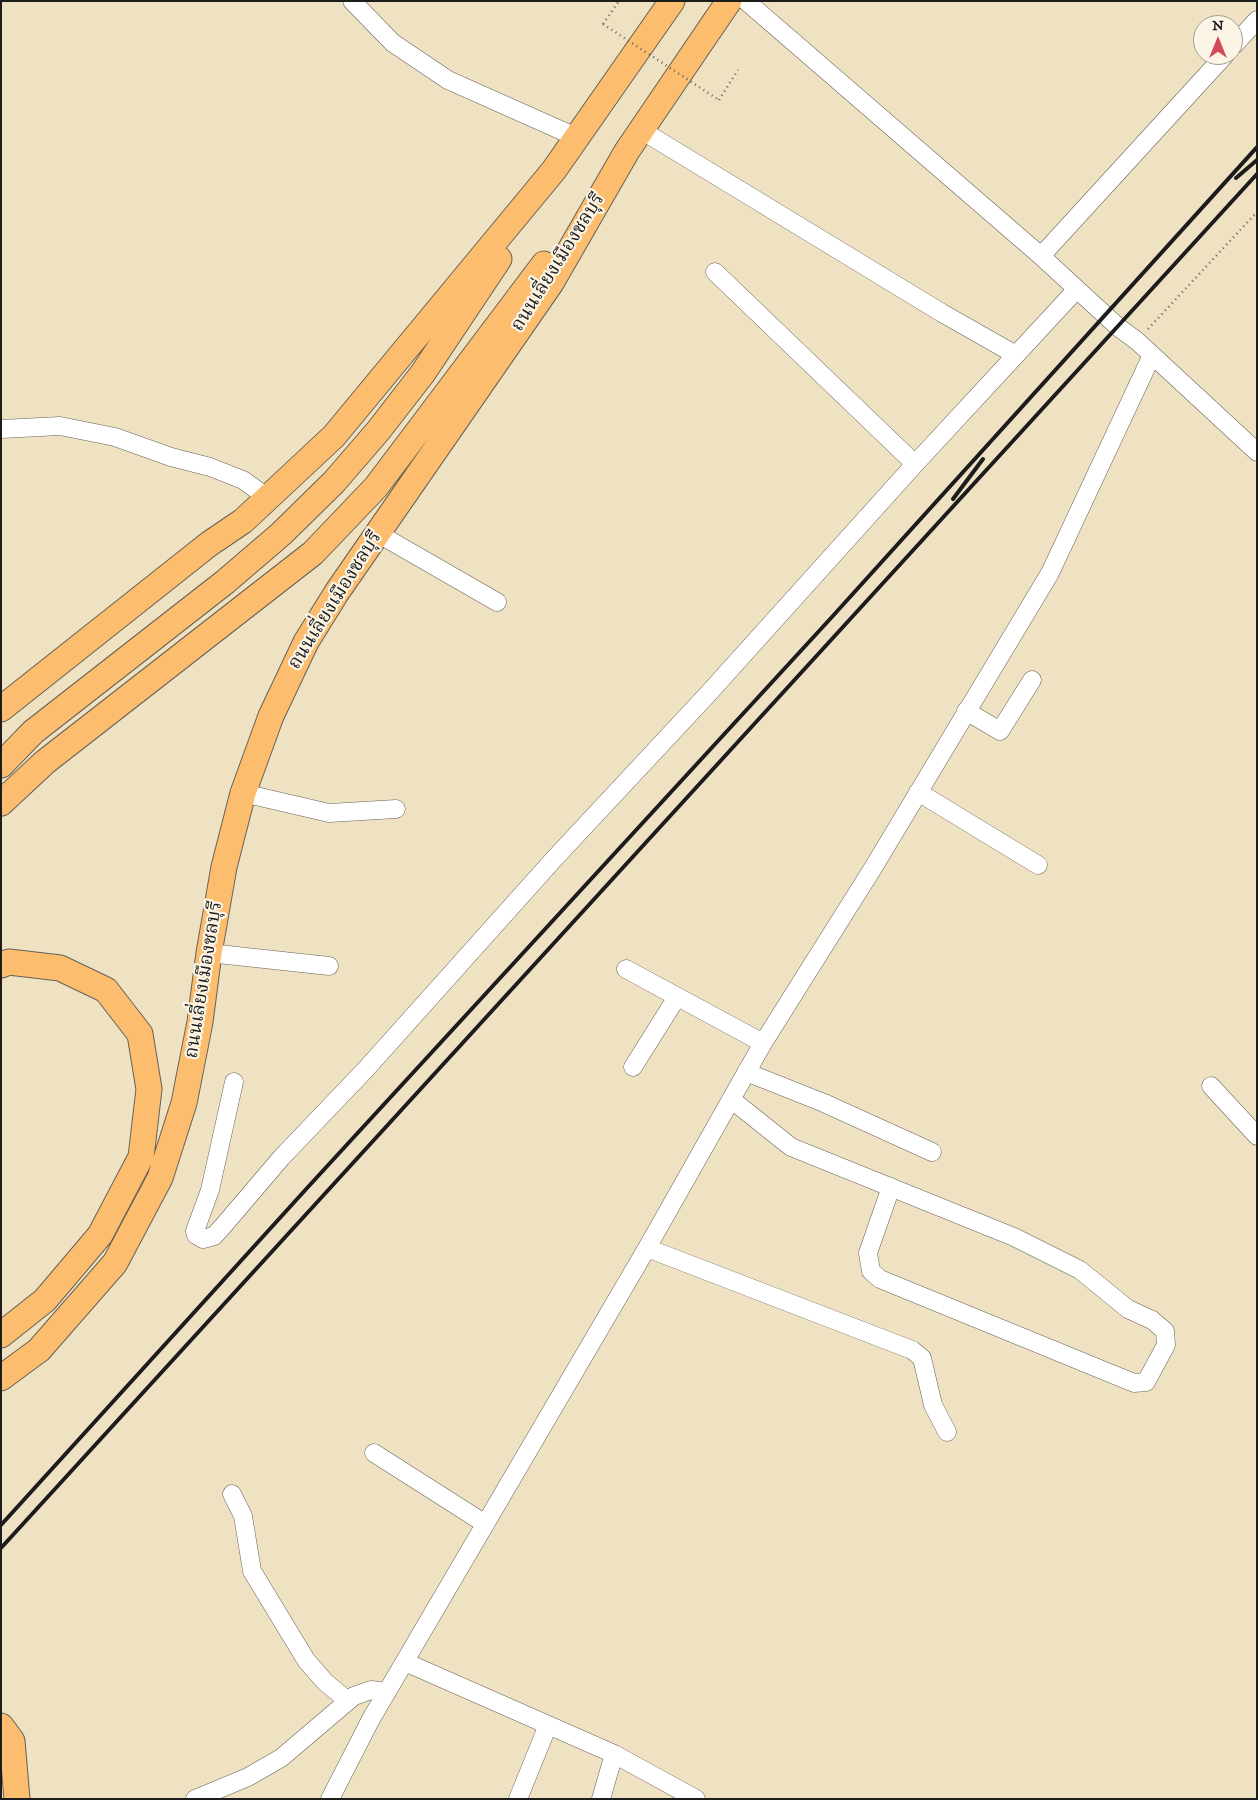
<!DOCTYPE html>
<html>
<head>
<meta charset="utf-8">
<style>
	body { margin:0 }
	#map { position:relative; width:1258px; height:1800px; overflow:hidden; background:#efe2c2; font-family:"IM FELL DW Pica",serif }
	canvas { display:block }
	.frame { position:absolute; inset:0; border:2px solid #1c1c1c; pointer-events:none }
	.north { position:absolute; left:1193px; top:15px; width:50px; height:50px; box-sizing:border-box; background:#fcf5e5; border:1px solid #a29e95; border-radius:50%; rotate:0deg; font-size:14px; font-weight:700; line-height:20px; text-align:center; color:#1c1c1c }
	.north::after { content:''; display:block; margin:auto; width:18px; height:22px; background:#d1495b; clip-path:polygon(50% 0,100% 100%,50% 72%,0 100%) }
</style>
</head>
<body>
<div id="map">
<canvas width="1258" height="1800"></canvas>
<div class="frame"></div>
<div class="north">N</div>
</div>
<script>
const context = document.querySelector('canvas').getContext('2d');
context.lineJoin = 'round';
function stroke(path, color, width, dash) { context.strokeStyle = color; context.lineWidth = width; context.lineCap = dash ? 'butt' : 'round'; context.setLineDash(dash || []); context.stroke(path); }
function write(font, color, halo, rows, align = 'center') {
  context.font = font + ' "IM FELL DW Pica","Noto Serif Thai",serif'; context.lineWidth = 4.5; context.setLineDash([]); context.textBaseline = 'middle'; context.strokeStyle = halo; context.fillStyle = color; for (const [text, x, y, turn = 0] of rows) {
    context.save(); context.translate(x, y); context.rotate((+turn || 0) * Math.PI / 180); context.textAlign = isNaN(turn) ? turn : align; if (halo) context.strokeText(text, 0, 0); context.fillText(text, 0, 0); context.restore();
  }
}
const minor = new Path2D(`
	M352 1 393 43 448 80 576 137
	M746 1 1041 256 1118 327 1137 341 1257 452
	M1233 46 1257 20
	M641 130 942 313 1016 355
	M1041 256 1225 55
	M715 272 915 464
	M1 429 60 426 115 437 171 457 210 467 243 480 268 498
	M377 533 497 602
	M966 711 1000 731 1032 680
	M918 792 1038 865
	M243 793 329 813 396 809
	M209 953 329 966
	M626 969 763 1043
	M633 1067 677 997
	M746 1072 824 1103 932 1152
	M234 1082 210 1190 195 1231 196 1235 203 1239 214 1236 224 1225 281 1158 366 1069 554 859 707 695 915 464 1077 289
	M1211 1086 1257 1136
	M732 1100 791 1147 1014 1237 1080 1270 1128 1309 1152 1320 1165 1331 1166 1345 1146 1382 1134 1383 880 1279 871 1271 868 1253 891 1187
	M647 1248 912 1350 922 1358 933 1405 947 1432
	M374 1453 484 1523
	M232 1494 243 1516 252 1571 306 1660 325 1682 348 1701
	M405 1662 614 1754 696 1799
	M195 1799 248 1777 281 1758 354 1696 371 1690 387 1692
	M330 1799 371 1719 647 1248 763 1043 873 868 1050 573 1152 355
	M518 1799 548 1725
	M601 1799 614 1754`);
const highway = new Path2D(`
	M1 709 209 544 243 521 334 436 554 170 672 1
	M1 765 33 732 225 582 281 534 334 482 378 431 423 373 499 259
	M1 803 45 762 313 553 376 487 544 264
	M1 965 9 962 60 968 106 990 140 1034 149 1089 141 1157 100 1235 45 1300 1 1335
	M1 1378 39 1350 115 1263 160 1178 184 1103 200 1022 209 953 224 867 243 793 271 716 306 642 337 592 551 283 627 151 729 1
	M1 1726 12 1741 17 1799`);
stroke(minor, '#666156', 19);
stroke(highway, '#666156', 27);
stroke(new Path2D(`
	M603 24 619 1
	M719 100 738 70
	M1148 329 1257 212`), '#666156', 2.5, [1, 4]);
stroke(minor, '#fff', 18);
stroke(highway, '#fcbd6f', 25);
stroke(new Path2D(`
	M1236 178 1257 160
	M953 499 983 459
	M1 1525 308 1187 831 618 1257 147
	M1 1548 1257 174`), '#1c1c1c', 4);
stroke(new Path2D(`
	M603 24 719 100`), '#666156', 2.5, [1, 4]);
write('19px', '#1c1c1c', '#fcf5e5', [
	["ถนนเลี่ยงเมืองชลบุรี",559,263,-58],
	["ถนนเลี่ยงเมืองชลบุรี",336,601,-58],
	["ถนนเลี่ยงเมืองชลบุรี",205,980,-81]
]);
</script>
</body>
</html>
